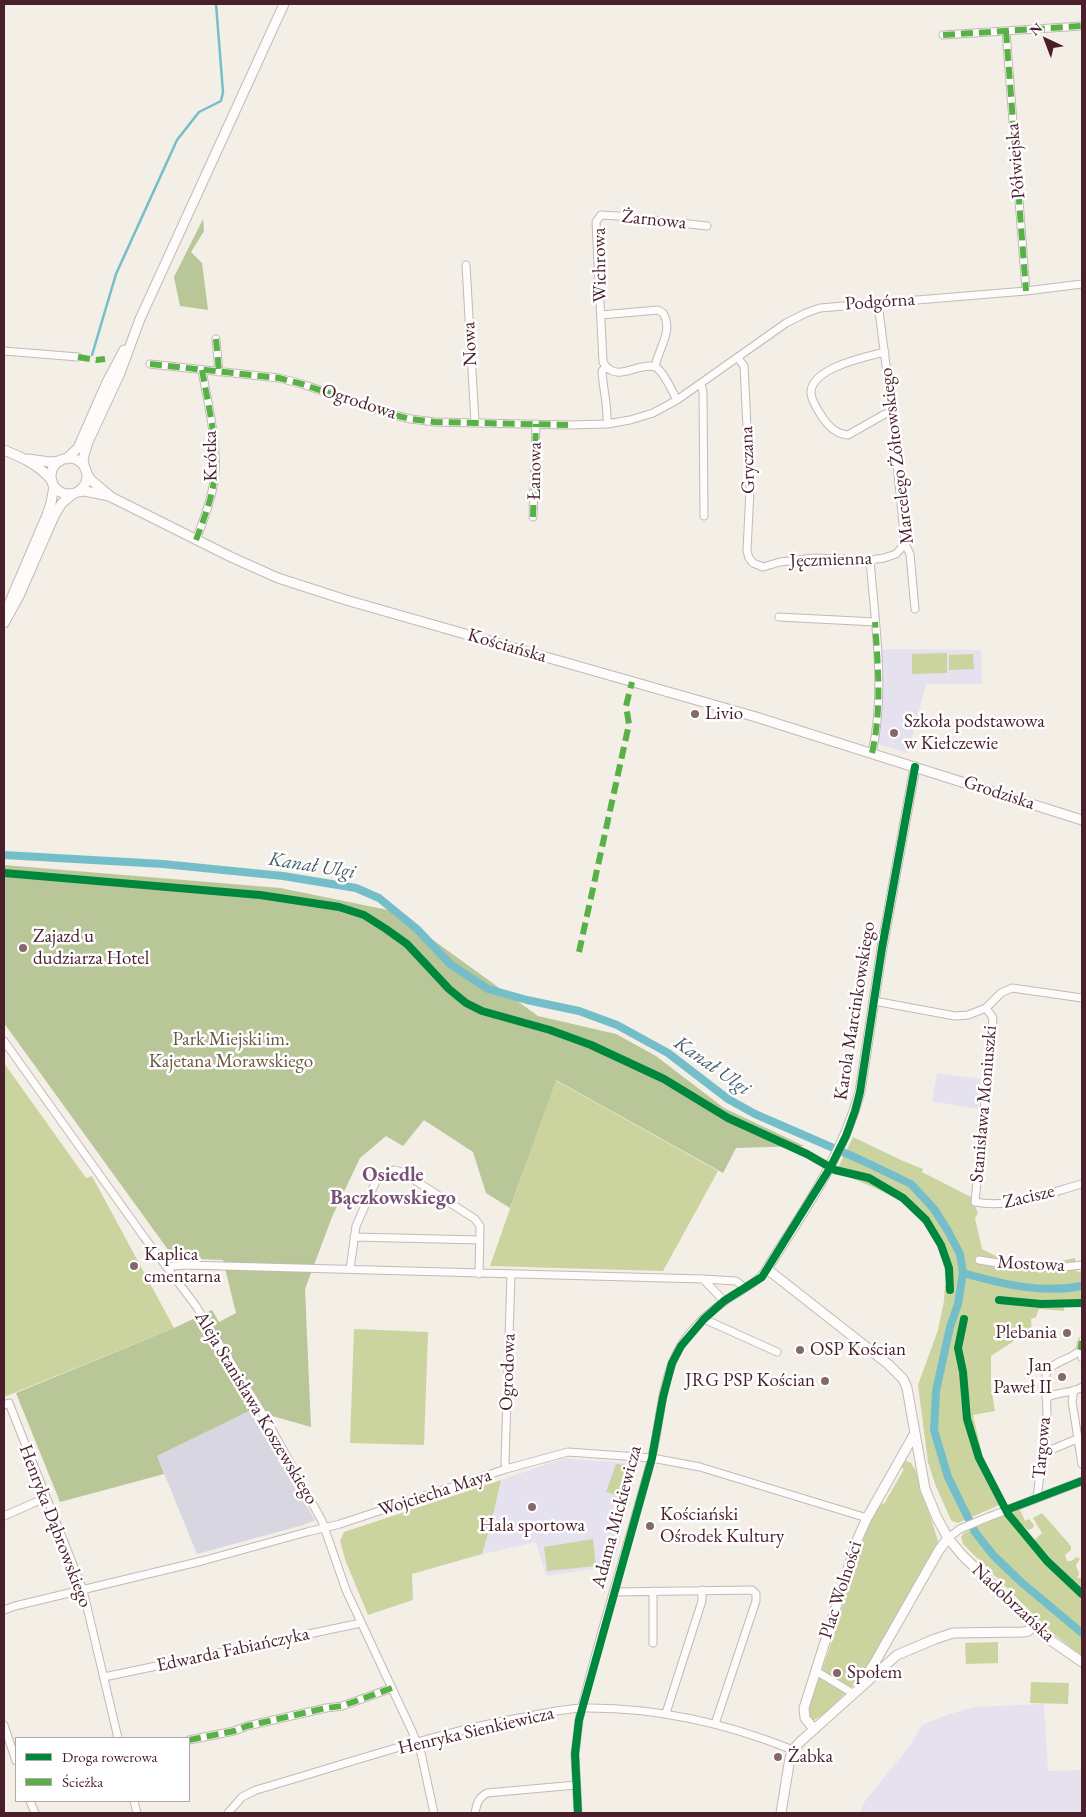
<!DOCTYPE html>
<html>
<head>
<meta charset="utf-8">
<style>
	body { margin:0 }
	#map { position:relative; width:1086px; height:1817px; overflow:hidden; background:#f3eee6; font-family:"EB Garamond",serif }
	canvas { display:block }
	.frame { position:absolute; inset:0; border:5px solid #4a1f2b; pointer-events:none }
	.legend { position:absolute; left:15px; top:1737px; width:175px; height:65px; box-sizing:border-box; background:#fff; border:1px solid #b7a5aa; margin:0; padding:6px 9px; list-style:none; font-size:15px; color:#4a1f2b }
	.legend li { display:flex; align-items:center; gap:10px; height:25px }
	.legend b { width:25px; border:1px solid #b7a5aa }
	.north { position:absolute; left:1021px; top:15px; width:50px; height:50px; -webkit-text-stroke:4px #fff; paint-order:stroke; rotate:317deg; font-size:14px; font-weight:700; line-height:20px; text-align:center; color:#4a1f2b }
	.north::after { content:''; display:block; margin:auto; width:18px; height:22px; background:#4a1f2b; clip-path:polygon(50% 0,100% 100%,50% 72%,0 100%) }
</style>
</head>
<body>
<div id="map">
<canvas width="1086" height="1817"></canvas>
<div class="frame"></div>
<ul class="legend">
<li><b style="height:6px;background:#00873e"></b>Droga rowerowa</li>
<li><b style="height:6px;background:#57b146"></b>Ścieżka</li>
</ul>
<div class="north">N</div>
</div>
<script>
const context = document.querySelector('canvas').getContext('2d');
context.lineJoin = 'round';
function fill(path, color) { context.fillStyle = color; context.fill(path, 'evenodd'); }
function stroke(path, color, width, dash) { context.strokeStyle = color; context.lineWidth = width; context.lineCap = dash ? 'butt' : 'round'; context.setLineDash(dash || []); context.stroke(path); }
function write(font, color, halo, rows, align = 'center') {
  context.font = font + ' "EB Garamond",serif'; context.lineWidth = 5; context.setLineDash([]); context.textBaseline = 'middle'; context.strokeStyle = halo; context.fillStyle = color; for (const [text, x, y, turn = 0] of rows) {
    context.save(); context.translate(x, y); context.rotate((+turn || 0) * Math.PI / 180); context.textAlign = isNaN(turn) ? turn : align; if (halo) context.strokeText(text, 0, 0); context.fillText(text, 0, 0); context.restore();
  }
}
fill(new Path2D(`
	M879 649 981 650 982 684H926L908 753 877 744 882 714Z
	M937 1073 981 1079 978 1109 932 1101Z
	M564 1458 639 1464 613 1566 546 1576 536 1542 482 1554 490 1528 501 1480Z
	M1044 1704 1048 1771 1082 1770V1813H860L865 1801 909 1747 922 1725 947 1715 974 1707Z`), '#e5e1ef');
fill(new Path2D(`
	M251 1410 315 1520 303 1525 197 1554 157 1456Z`), '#d7d6e1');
fill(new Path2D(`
	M947 653V673L912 674V654Z
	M973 654 974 669 949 670V655Z
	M4 1063 86 1178 92 1176 174 1328 4 1397Z
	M555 1080 718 1171 663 1271 490 1266Z
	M853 1137 903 1161 923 1169 922 1172 971 1197 978 1213 975 1218 982 1249C1008 1265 1046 1265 1075 1258L1077 1272 1082 1271V1299L1064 1302V1311L1039 1309 1036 1317 1031 1319 1032 1334 1017 1339 991 1356V1388L995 1411 973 1415 982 1454 1004 1503 958 1523 952 1521 950 1518 935 1484 928 1462 918 1385 938 1330 944 1301 945 1286 947 1284C945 1260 932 1224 913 1208 908 1204 902 1202 896 1199 877 1188 857 1180 836 1172Z
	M354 1329 428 1332 424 1445 350 1443Z
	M907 1461 911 1463 915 1469 938 1541 936 1548 863 1676 823 1715 812 1721 809 1719 807 1712 829 1650 868 1523 879 1502 884 1504 904 1469 898 1466 903 1462Z
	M616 1464 636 1466 625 1498 606 1492Z
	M501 1480 490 1528 482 1554 412 1574 413 1600 368 1615 346 1562 340 1541 344 1532Z
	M1020 1510 1025 1521 1029 1519 1034 1525 1033 1528 1028 1530 1021 1524 1014 1527 1029 1545 1042 1533 1033 1518 1042 1513 1071 1546V1550L1065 1555 1067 1561H1071L1077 1557 1080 1559 1076 1565 1079 1574 1077 1578H1082V1656L1051 1632 963 1544 961 1537 964 1533 990 1521Z
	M593 1539 596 1566 547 1571 544 1547Z
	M998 1642V1663L966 1664 965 1643Z
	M1031 1682 1069 1683 1068 1704 1030 1703Z`), '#cbd49e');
fill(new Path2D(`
	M203 219 204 231 191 252 202 263 208 310 180 306 174 277Z
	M4 865 280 888 393 911 538 1016 616 1034 656 1056 724 1108 804 1146 736 1148 723 1173 556 1080 510 1208 486 1193 473 1152 424 1120 403 1146 386 1136 360 1158 332 1217 305 1289 311 1427 251 1410 157 1456 164 1474 60 1502 16 1393 174 1328 212 1310 219 1322 236 1313 223 1260 174 1258 4 1023Z`), '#b8c698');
stroke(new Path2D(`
	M92 355 116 274 177 140 199 112 221 101 223 92 216 4`), '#74beca', 2.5);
stroke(new Path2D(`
	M4 855 163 864 283 876 356 888 379 898 417 929 450 964 488 989 527 1000 579 1011 617 1025 668 1053 728 1099 755 1114 861 1160 911 1184 934 1209 948 1231 960 1254 963 1273 958 1304 950 1327 936 1391 934 1430 948 1477 975 1532 993 1555 1021 1582 1082 1633
	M963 1273C1002 1284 1042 1294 1082 1286`), '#74beca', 8);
const minor = new Path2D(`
	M1006 31 1026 291
	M943 35 1082 26
	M466 265 475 423
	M878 303 892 412 905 544 910 554 915 609
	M601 315 658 310 663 313C674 331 658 349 655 367
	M216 339 219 372
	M4 351 78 357
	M885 352C866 357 809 368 811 394 812 401 817 409 821 415 827 425 835 434 848 435L885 414 892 412
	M738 358 744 366 750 489 747 551 749 558 753 563 763 567 780 562 814 558 870 560 884 558 896 554 905 544
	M150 364 279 378 302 384 386 413 411 419 435 422 568 425 607 424 630 420 653 413 677 400 786 323 806 313 820 308 1026 291 1082 284
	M606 367 602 371C603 390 608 404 607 424
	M701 385 703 392 704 516
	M677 400C673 393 663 370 655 367 638 361 616 385 603 362L596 222 601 215 618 216 707 226
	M533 517 536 424
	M196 540C204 519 213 496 215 473 217 439 208 404 202 370
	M870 560C875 622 886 692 872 753
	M779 617 875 622
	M874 1001 955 1016 968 1015 986 1008 1001 993 1012 988 1082 998
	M986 1008 993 1018 975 1202C1011 1209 1048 1193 1082 1184
	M4 1041 144 1237 196 1306 266 1419 322 1521 346 1590 412 1731 421 1753 434 1813
	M354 1237 480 1240
	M979 1260C1014 1266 1047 1270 1082 1265
	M169 1268 173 1266 187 1265 703 1279 736 1281 745 1288
	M350 1269 356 1226 376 1181 388 1172 394 1170 402 1172 475 1219 480 1226 479 1274
	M703 1279 724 1301
	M704 1319 777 1352
	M1082 1341 1080 1350 1082 1358
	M1074 1390 1072 1401 1082 1464
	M1046 1398C1058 1391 1072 1394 1082 1387
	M4 1405 9 1403 83 1590 118 1738
	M1043 1455 1048 1451 1077 1439
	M506 1469 505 1462 511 1274
	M1037 1498 1047 1417 1046 1374C1053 1360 1070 1361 1080 1350
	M4 1516 45 1498
	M948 1538 960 1529 981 1520 1082 1481
	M653 1591V1643
	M614 1592 752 1590 756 1594V1601L715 1724
	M4 1610 15 1606 202 1561 307 1532 340 1524 506 1469 568 1452 652 1458 700 1467 867 1518
	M816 1671 854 1694
	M104 1677 361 1623
	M666 1713 702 1601V1590
	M4 1725 16 1761
	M189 1740 234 1731 247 1726 326 1708 342 1706 392 1688
	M30 1801 35 1813
	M134 1801 137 1813
	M228 1813 242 1797 256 1790C339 1766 423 1737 508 1720 532 1716 558 1709 583 1708 655 1707 726 1723 793 1750
	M475 1813C477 1803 478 1798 487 1793L576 1785
	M578 1813 575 1754 579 1720C599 1632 628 1547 651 1460 661 1423 660 1381 680 1347 691 1329 708 1313 725 1301 739 1291 756 1284 767 1269`);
const tertiary = new Path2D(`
	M4 450C21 457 40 465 52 481
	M28 459 50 462 60 461
	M915 767 882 948 860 1092C842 1158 803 1212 767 1269L888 1364 903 1379 907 1388 925 1489 937 1518 948 1538 962 1555 1049 1639 1082 1662
	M861 1683 874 1664 939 1550 948 1538
	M814 1729 805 1718 804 1708 858 1538 867 1518 915 1433
	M781 1813 790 1758 793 1750 801 1741 897 1655 935 1639 953 1633 1023 1632 1028 1631 1035 1625`);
const secondary = new Path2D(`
	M51 476a18 18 0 1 1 36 0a18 18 0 1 1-36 0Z
	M66 459 78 448 107 382 124 350
	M85 469 83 459 88 442 120 373 140 319 284 4
	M87 474 91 480 111 497 231 557 278 578 346 600 756 717 1082 820
	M78 492 85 491 109 496
	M6 611 47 515 51 503 54 486
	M4 623 19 596 55 514 62 503 73 494`);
stroke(minor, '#c2bab6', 9);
stroke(tertiary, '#c2bab6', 11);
stroke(secondary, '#c2bab6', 11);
stroke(minor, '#fdfcfb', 7);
stroke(tertiary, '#fdfcfb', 9);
stroke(secondary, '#fdfcfb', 9);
stroke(new Path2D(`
	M1006 31 1026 291
	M943 35 1082 26
	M216 339 219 372
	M78 357 96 360 105 359
	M150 364 279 378 302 384 386 413 411 419 435 422 568 425
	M533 517 536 424
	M196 540C204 519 213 496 215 473 217 439 208 404 202 370
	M872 753C882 709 878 667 875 622
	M579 952 629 724 626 706 632 682
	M1080 1350 1082 1341
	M189 1740 234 1731 247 1726 326 1708 342 1706 392 1688`), '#57b146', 6, [12, 6]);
stroke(new Path2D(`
	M4 873 260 895 339 907 364 915 386 929 407 944 449 989 466 1003 482 1011 550 1030 591 1045 664 1079 728 1118 807 1154 835 1170 869 1178 903 1198 926 1220 941 1245 949 1268 950 1290
	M999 1300 1041 1304 1082 1303
	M964 1319 958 1348 963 1372 967 1419 979 1458 1008 1514 1047 1561 1082 1594
	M1006 1510 1082 1481
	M578 1813 575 1754 579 1720 652 1458 663 1397 672 1363 681 1346 704 1319 724 1301 762 1277 830 1168 846 1136 855 1111 860 1092 882 948 915 767`), '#00873e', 8);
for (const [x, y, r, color] of [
	[695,714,5,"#85676c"],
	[894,733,5,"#85676c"],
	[23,948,5,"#85676c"],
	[134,1266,5,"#85676c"],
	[1067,1333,5,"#85676c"],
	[800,1350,5,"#85676c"],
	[1062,1377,5,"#85676c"],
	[825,1381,5,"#85676c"],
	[532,1507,5,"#85676c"],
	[650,1526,5,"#85676c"],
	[837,1673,5,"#85676c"],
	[778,1757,5,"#85676c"]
]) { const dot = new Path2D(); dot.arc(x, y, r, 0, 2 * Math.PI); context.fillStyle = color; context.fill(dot); stroke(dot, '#fff', 2); }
write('19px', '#4a1f2b', '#fff', [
	["Półwiejska",1016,161,-95],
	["Żarnowa",654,220,6],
	["Wichrowa",600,265,-91],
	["Podgórna",880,302,-4],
	["Nowa",470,344,-93],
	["Ogrodowa",359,402,18],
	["Krótka",211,456,-91],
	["Marcelego Żółtowskiego",897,456,-97],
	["Gryczana",748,460,-92],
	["Łanowa",535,471,-89],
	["Jęczmienna",831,560,-2],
	["Kościańska",507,646,16],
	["Grodziska",999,793,18],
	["Karola Marcinkowskiego",855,1011,-81],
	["Stanisława Moniuszki",984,1104,-85],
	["Zacisze",1029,1197,-13],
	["Mostowa",1031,1264,3],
	["Ogrodowa",508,1372,-88],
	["Aleja Stanisława Koszewskiego",256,1408,59],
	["Targowa",1042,1448,-85],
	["Wojciecha Maya",435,1493,-18],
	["Adama Mickiewicza",617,1517,-75],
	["Henryka Dąbrowskiego",55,1526,69],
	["Plac Wolności",841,1590,-72],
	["Nadobrzańska",1013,1603,43],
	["Edwarda Fabiańczyka",233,1650,-12],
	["Henryka Sienkiewicza",476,1731,-13]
]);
write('19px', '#4a1f2b', '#fff', [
	["Livio",705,714],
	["Szkoła podstawowa",904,722],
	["w Kiełczewie",904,744],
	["Zajazd u",33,937],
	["dudziarza Hotel",33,959],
	["Kaplica",144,1255],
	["cmentarna",144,1277],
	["Plebania",1057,1333,"right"],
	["OSP Kościan",810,1350],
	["Jan",1052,1366,"right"],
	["Paweł II",1052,1388,"right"],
	["JRG PSP Kościan",815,1381,"right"],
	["Kościański",660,1515],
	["Ośrodek Kultury",660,1537],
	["Hala sportowa",532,1526,"center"],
	["Społem",847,1673],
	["Żabka",788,1757]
], 'left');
write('19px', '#6c573f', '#fff', [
	["Park Miejski im.",231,1040],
	["Kajetana Morawskiego",231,1062]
]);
write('italic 20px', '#455d6d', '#fff', [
	["Kanał Ulgi",312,866,9],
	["Kanał Ulgi",712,1066,35]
]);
write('bold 20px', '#7a5275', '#fff', [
	["Osiedle",393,1176],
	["Bączkowskiego",393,1199]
]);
</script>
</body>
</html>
